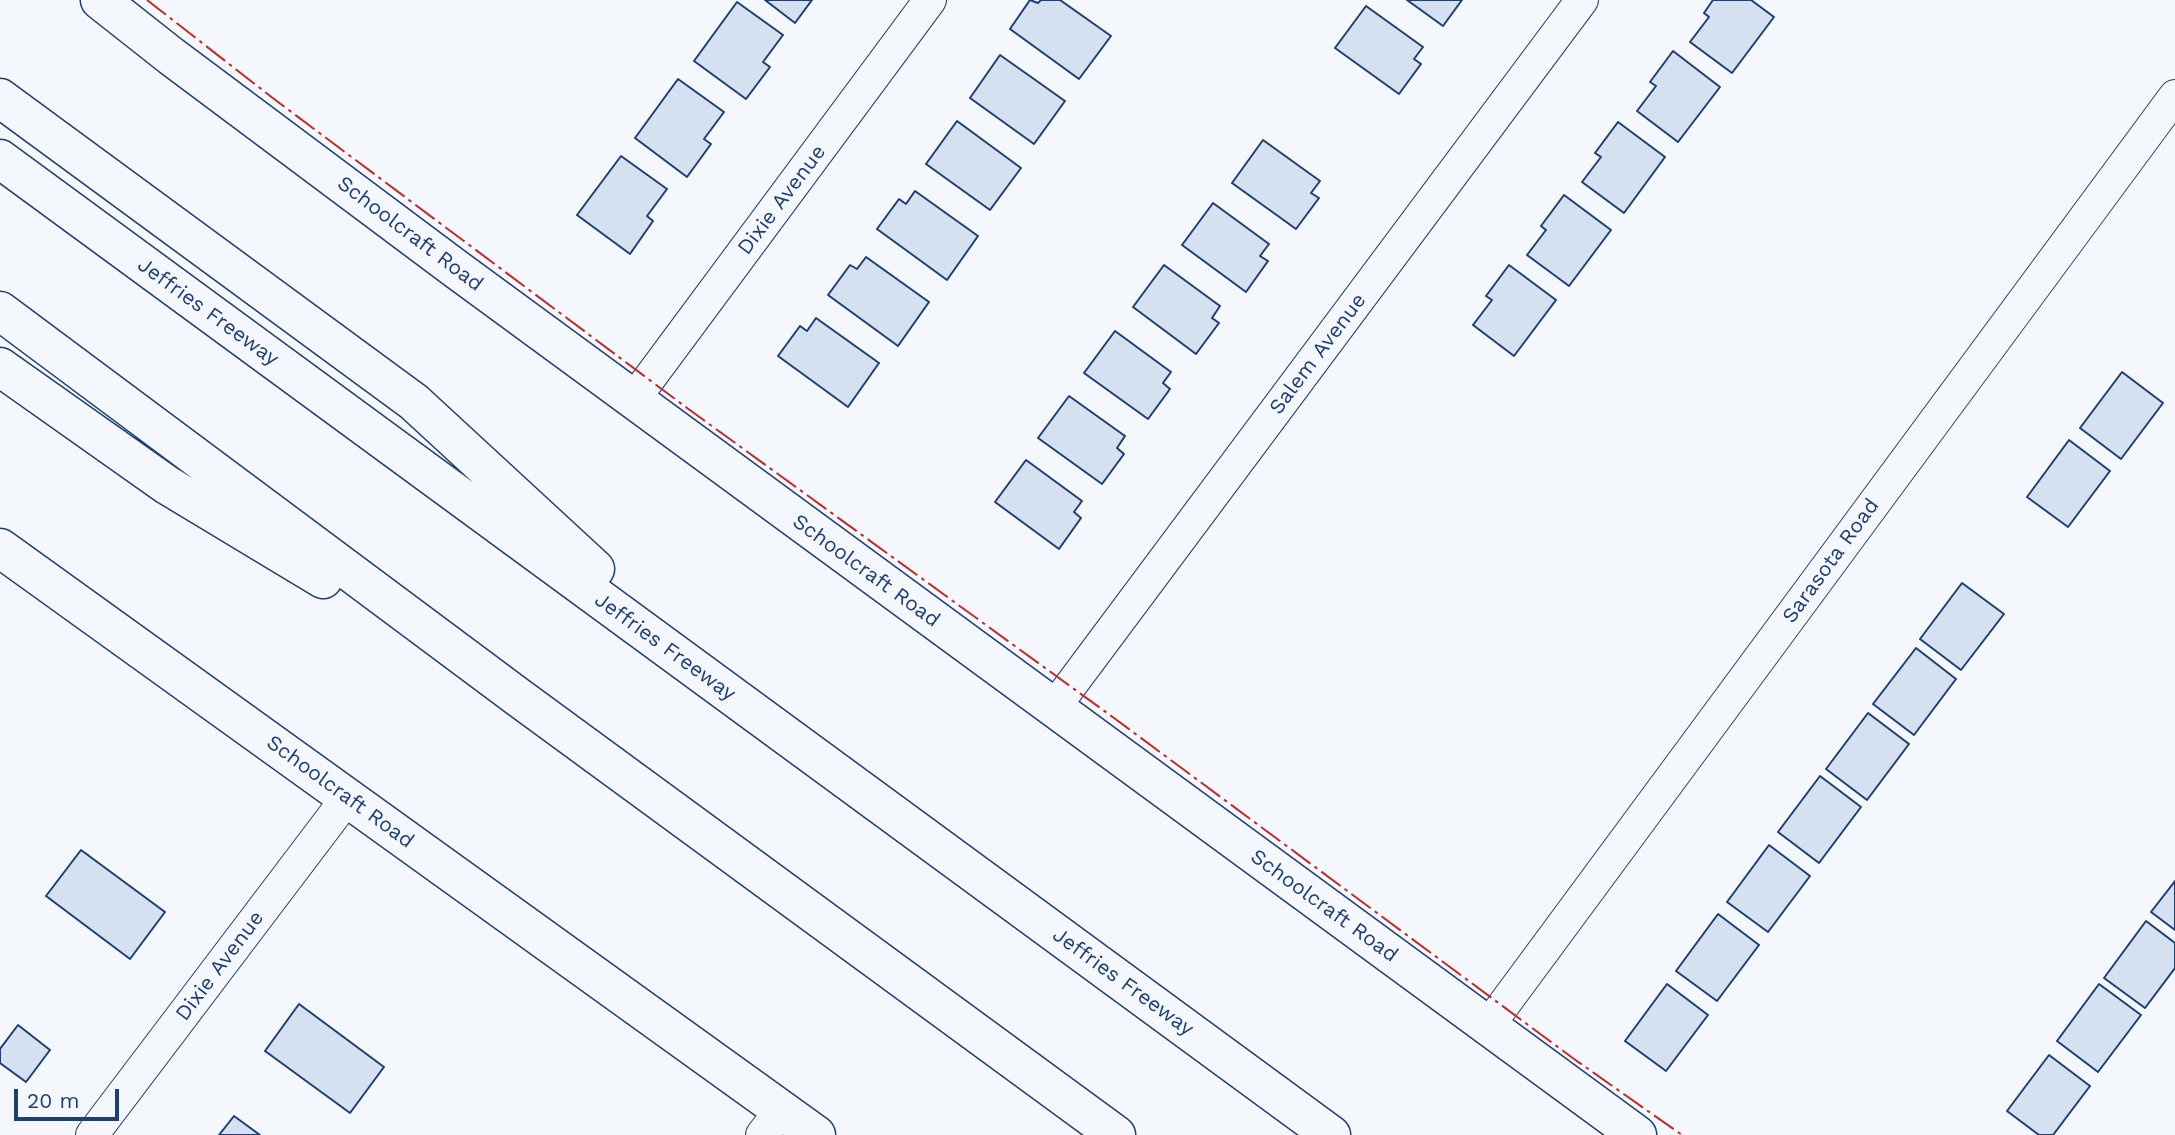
<!DOCTYPE html>
<html>
<head>
<meta charset="utf-8">
<style>
	body { margin:0 }
	#map { position:relative; width:2175px; height:1135px; overflow:hidden; background:#f4f7fb; font-family:"Work Sans",sans-serif }
	canvas { display:block }
	.scale { position:absolute; left:14px; top:1089px; width:105px; height:32px; box-sizing:border-box; border:4px solid #1d3f73; border-top:0; padding-left:9px; font-size:21px; line-height:24px; white-space:nowrap; color:#1d3f73; -webkit-text-stroke:5px #f4f7fb; paint-order:stroke }
</style>
</head>
<body>
<div id="map">
<canvas width="2175" height="1135"></canvas>
<div class="scale">20 m</div>
</div>
<script>
const context = document.querySelector('canvas').getContext('2d');
context.lineJoin = 'round';
function fill(path, color) { context.fillStyle = color; context.fill(path, 'evenodd'); }
function stroke(path, color, width, dash) { context.strokeStyle = color; context.lineWidth = width; context.lineCap = dash ? 'butt' : 'round'; context.setLineDash(dash || []); context.stroke(path); }
function write(font, color, halo, rows, align = 'center') {
  context.font = font + ' "Work Sans",sans-serif'; context.lineWidth = 5; context.setLineDash([]); context.textBaseline = 'middle'; context.strokeStyle = halo; context.fillStyle = color; for (const [text, x, y, turn = 0] of rows) {
    context.save(); context.translate(x, y); context.rotate((+turn || 0) * Math.PI / 180); context.textAlign = isNaN(turn) ? turn : align; if (halo) context.strokeText(text, 0, 0); context.fillText(text, 0, 0); context.restore();
  }
}
const building = new Path2D(`
	M765 0H812L795 23Z
	M1030 0 1038 3 1041 0H1060L1111 36 1079 79 1010 29Z
	M1407 0H1462L1443 26Z
	M1713 0H1751L1774 17 1732 73 1690 42 1709 17 1704 13Z
	M737 2 783 35 763 62 770 67 746 99 694 61Z
	M1366 6 1423 47 1414 59 1421 64 1399 94 1335 48Z
	M1673 51 1720 87 1678 142 1637 111 1656 86 1650 82Z
	M1000 55 1065 101 1034 144 970 98Z
	M678 79 724 112 704 139 711 144 687 177 635 138Z
	M957 121 1021 168 990 210 926 164Z
	M1618 122 1665 157 1624 213 1582 182 1601 157 1595 153Z
	M1263 140 1320 181 1311 193 1319 198 1296 229 1232 183Z
	M621 156 667 189 647 216 653 221 630 254 577 215Z
	M915 191 978 236 947 280 877 229 899 199 906 204Z
	M1564 195 1611 230 1569 286 1527 255 1546 230 1541 226Z
	M1213 203 1269 244 1260 256 1268 261 1246 292 1182 245Z
	M866 257 929 302 898 346 828 295 850 265 857 269Z
	M1164 265 1220 306 1212 318 1219 323 1196 354 1133 307Z
	M1509 265 1556 300 1514 356 1473 325 1492 300 1486 296Z
	M816 318 879 363 848 407 778 356 800 326 807 331Z
	M1115 331 1171 372 1163 383 1170 389 1148 419 1084 373Z
	M2122 372 2163 403 2121 459 2080 428Z
	M1069 396 1125 436 1117 448 1124 454 1102 484 1038 438Z
	M2069 440 2110 471 2068 527 2027 497Z
	M1026 460 1082 501 1074 512 1081 518 1059 549 995 502Z
	M1962 583 2004 614 1961 670 1920 639Z
	M1916 648 1956 679 1914 735 1873 704Z
	M1868 713 1909 744 1867 800 1826 769Z
	M1820 776 1861 807 1819 863 1778 832Z
	M1769 845 1810 876 1768 932 1727 902Z
	M81 850 165 912 130 959 46 896Z
	M2175 881V930L2151 912Z
	M1718 914 1759 945 1717 1001 1676 971Z
	M2146 921 2175 943V968L2145 1008 2104 978Z
	M1667 984 1708 1015 1666 1071 1625 1041Z
	M2099 984 2141 1015 2098 1072 2057 1041Z
	M299 1004 384 1067 350 1113 265 1051Z
	M18 1025 50 1050 26 1082 0 1063V1049Z
	M2049 1055 2090 1086 2053 1135H2039L2007 1111Z
	M234 1116 260 1135H219Z`);
fill(building, '#d5e0f0');
stroke(building, '#1d3f73', 2);
const minor = new Path2D(`
	M634 399 930 0
	M1053 709 1582 0
	M1488 1026 2175 96
	M92 1135 348 797
	M762 1135 781 1110`);
const secondary = new Path2D(`
	M100 0 171 56 456 269 1637 1135
	M0 548 816 1135`);
const motorway = new Path2D(`
	M0 98 414 402 595 569
	M0 159 1331 1135
	M0 311 518 697 1116 1135
	M0 367 167 485 323 579`);
stroke(minor, '#1d3f73', 34);
stroke(secondary, '#1d3f73', 41);
stroke(motorway, '#1d3f73', 41);
stroke(minor, '#f4f7fb', 32);
stroke(secondary, '#f4f7fb', 38);
stroke(motorway, '#f4f7fb', 38);
stroke(new Path2D(`
	M147 0 274 99 687 408 1114 718 1574 1059 1682 1135`), '#c62828', 2, [24, 5, 3.5, 5]);
write('21px', '#1d3f73', '#f4f7fb', [
	["Dixie Avenue",782,200,-53],
	["Schoolcraft Road",410,234,37],
	["Jeffries Freeway",208,312,36],
	["Salem Avenue",1318,354,-53],
	["Sarasota Road",1831,561,-54],
	["Schoolcraft Road",866,571,36],
	["Jeffries Freeway",665,647,36],
	["Schoolcraft Road",340,792,36],
	["Schoolcraft Road",1324,906,36],
	["Dixie Avenue",220,966,-53],
	["Jeffries Freeway",1123,982,36]
]);
</script>
</body>
</html>
